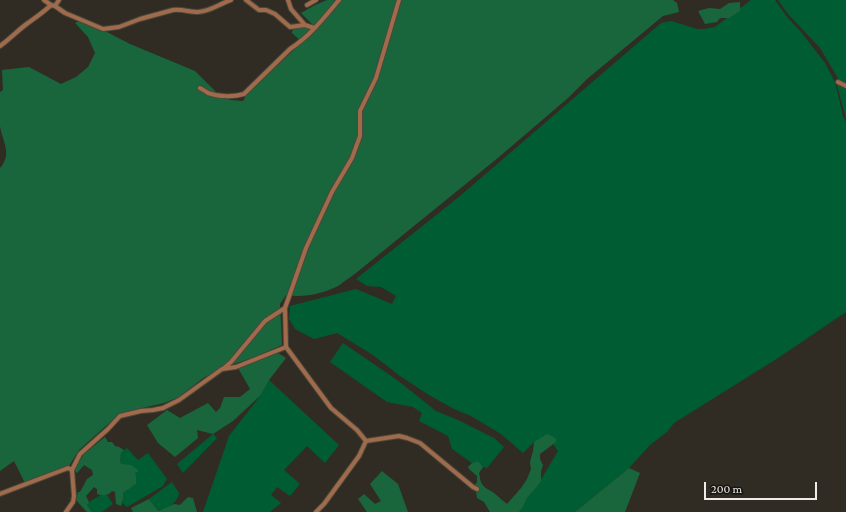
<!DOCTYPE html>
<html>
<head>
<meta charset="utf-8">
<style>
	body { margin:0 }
	#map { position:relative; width:846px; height:512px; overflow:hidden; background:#302c23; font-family:"Crimson Pro",serif }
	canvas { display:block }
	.scale { position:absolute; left:704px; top:482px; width:113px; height:18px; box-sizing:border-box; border:2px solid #eeece6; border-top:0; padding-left:5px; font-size:12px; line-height:14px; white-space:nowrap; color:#eeece6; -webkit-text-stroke:3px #161511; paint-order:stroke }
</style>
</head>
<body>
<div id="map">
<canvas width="846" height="512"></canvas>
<div class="scale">200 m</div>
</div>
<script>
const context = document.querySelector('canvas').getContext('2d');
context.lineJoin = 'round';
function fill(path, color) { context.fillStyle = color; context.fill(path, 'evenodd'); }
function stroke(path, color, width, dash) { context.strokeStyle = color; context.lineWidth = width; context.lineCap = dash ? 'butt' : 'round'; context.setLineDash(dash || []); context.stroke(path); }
fill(new Path2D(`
	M751 0H775L787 17 801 32 825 63 835 82 843 116 846 122V312L778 358 674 423 667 432 650 445 629 468 575 512H519L523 507 527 498 536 488 558 451 553 444 556 442H534L523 453 501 434 471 416 454 409 429 395 400 376 373 355 337 333 314 339 295 329 289 319 290 306 356 289 392 304 396 296 381 287 367 286 356 279 460 196 661 23 671 21 697 29H704L715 27Z
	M778 0H846V118L836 82 839 80 820 48 788 14Z
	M343 343 397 380 436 411 458 420 494 438 504 447 487 468 483 467 478 461 472 463 452 449 448 436 419 421 422 413 413 407 387 402 330 362Z
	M269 380 339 445 325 463 307 446 284 470 300 484 290 496 277 487 271 495 281 503 270 512H203L229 436 261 395Z
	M213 434 217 438 183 473 177 464Z
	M127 448 138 460 148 453 167 479 163 486 127 507 122 503 123 493 136 484 122 464 120 462 121 453Z
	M172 482 179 493C177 505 167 507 157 511L149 499Z
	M101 495H107L113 504 102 512H92L87 505 89 502Z`), '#005d33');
fill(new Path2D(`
	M327 0H673L677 3 679 12 663 16 587 79 568 98 499 157 356 273C350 277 344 282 338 286 322 294 303 298 286 295L280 304 282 345 257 356 222 368 203 378 179 397 164 403 138 409 120 415 107 425 79 450 69 466 25 483 14 461 0 471V168C13 154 2 141 0 126 0 115 0 103 0 92L3 90 2 70 29 67 61 84 76 77 88 67 95 53 88 37 75 23 79 21 105 31 130 44 195 71 221 97 231 100 243 101 247 94 302 42 292 33 293 28 312 24 301 13 315 5Z
	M740 2V11L729 18H720L717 22 705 24 698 11 709 8 720 9 729 3Z
	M278 353 286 358 269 380 261 395 233 421 213 434 197 430 198 438 175 457 158 443 147 425 167 410 180 418 208 403 216 412 220 408 224 397H240L250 389 238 368Z
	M547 434 552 436 556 439V442L540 454V459L543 465 541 472V481L536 488 527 498 523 507 519 512H490L484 502 477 498 475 485 477 482V476L469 469 468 467 472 463 478 461 483 467 479 473C480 476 480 480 481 482 483 488 490 490 494 493 499 497 503 501 507 504L521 488 527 479 531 469 530 462 533 451 534 442Z
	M105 437 108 442H112L115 446 119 447 124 450 121 453 120 462 122 464 131 465 139 471 135 473 136 477V484L123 493V498L121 506 116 504 115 492 112 491C108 496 103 496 97 494V489L94 487 86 496 89 502 87 505 92 512H87L76 500 78 492H80L87 479 93 475 92 470 84 465 77 473 74 470 84 454Z
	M629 468 640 473 625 512H575Z
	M382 471 398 484 408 512H367L358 499 364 494 375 504 381 501 370 484Z
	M188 497 193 498 197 512H133L131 508 149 499 158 511 174 504 180 505Z`), '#19663d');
const minor = new Path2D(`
	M44 0 51 5
	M246 0 259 10H266L275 14 290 27 305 25 314 28
	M288 0 291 9 305 25
	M307 5 316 0
	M55 6 65 13 103 29 119 27 140 19 173 10C182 9 190 12 198 12 211 11 219 4 231 0
	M0 46C10 39 18 30 28 23 36 17 44 12 51 5L55 6 59 0
	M838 82 846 86
	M200 88C202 89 205 91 208 93 219 97 234 97 244 94L290 49C310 36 324 18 339 0
	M286 347 285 308 306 248 332 192 352 158 360 136V111L376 78 399 0
	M286 347 331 408 357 430 366 441 359 456 324 504 316 512
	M223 369 231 362 265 321 285 308
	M366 441 399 436 407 438 420 443 473 487 477 489
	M0 494 68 468 72 470 80 454 108 429 120 416 141 411 153 410 163 408 179 400 222 369 236 367 286 347
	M66 512 73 502 74 496 72 470`);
stroke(minor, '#4b473e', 6);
stroke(minor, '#a06b4a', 4);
</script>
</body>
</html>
